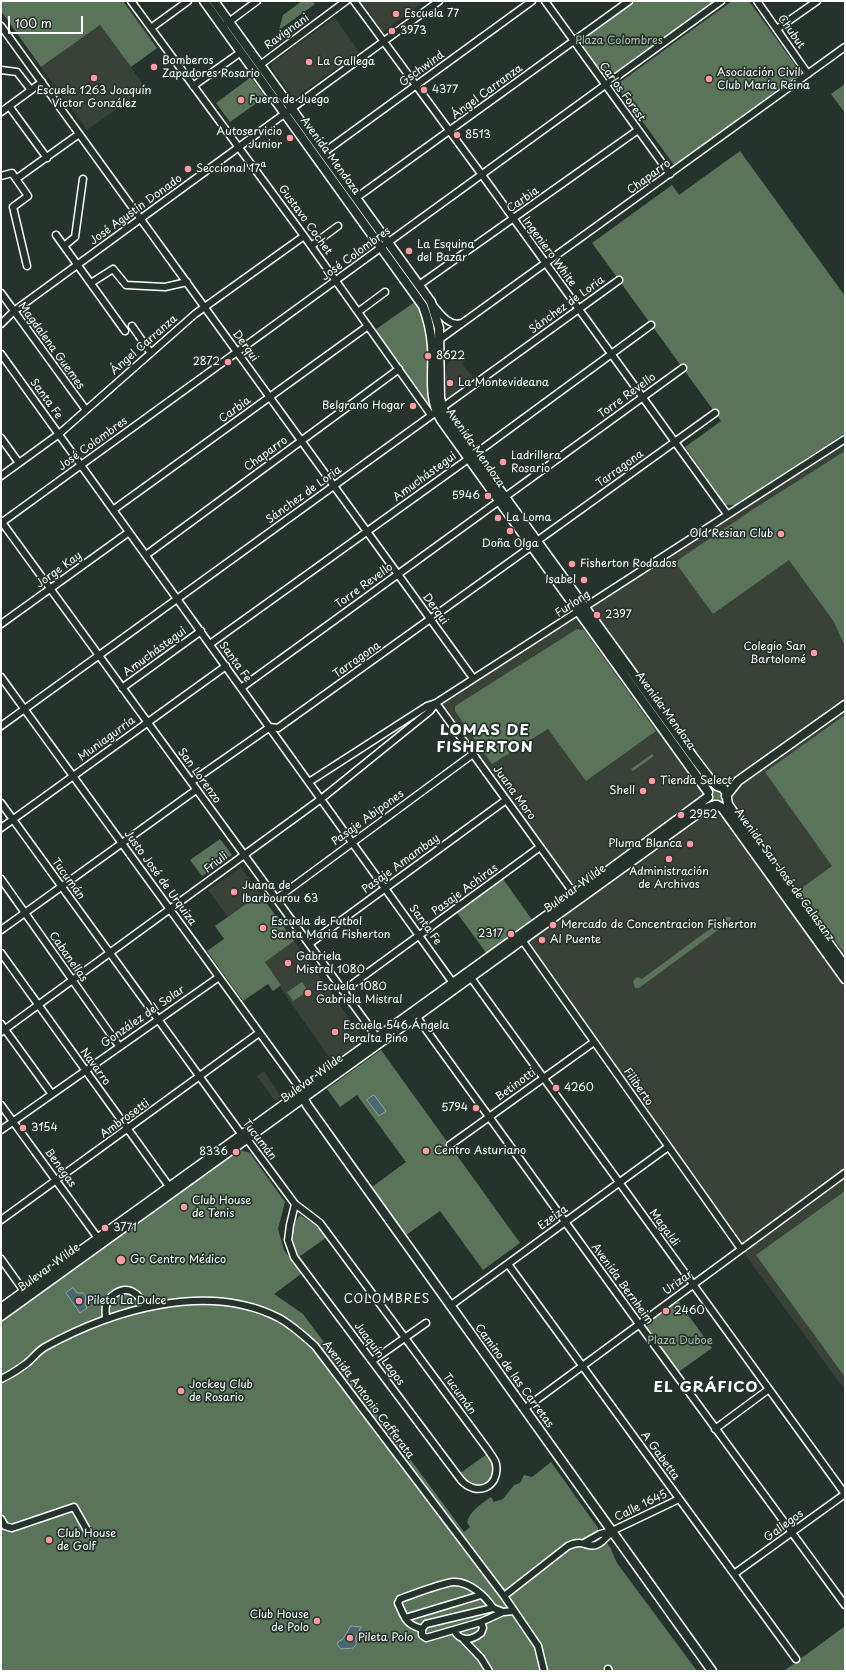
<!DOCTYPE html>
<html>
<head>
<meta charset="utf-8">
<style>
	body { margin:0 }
	#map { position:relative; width:846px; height:1672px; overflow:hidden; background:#26332d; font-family:"Playpen Sans",sans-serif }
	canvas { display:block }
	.frame { position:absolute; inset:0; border:2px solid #fff; pointer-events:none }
	.scale { position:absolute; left:8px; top:16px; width:75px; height:18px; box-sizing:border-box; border:2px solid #fff; border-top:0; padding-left:5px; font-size:12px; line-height:14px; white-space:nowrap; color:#fff; -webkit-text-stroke:3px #26332d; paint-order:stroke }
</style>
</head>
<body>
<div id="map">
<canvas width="846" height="1672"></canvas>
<div class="frame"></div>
<div class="scale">100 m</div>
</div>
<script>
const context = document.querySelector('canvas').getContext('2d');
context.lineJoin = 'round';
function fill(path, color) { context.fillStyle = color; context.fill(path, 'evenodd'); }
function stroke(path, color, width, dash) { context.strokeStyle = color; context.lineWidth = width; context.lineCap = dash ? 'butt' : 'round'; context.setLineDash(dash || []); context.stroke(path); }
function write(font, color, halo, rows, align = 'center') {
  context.font = font + ' "Playpen Sans",sans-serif'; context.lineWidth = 3.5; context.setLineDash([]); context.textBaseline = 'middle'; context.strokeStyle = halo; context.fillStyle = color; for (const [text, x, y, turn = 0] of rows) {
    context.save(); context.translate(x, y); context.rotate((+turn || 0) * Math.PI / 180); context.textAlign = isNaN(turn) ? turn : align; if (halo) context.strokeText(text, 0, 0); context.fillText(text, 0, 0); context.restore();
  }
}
fill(new Path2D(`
	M361 1H425L383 32Z
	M335 18 359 52 297 96 293 97 271 67 272 63Z
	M100 25 146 88 87 130 41 67Z
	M460 354 465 361 462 364 474 379 447 398 445 375 448 363Z
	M845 439V1390L741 1249 522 940 578 900 436 703Z
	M241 867 260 894 228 917 208 890Z
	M294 941 366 1042 334 1064 279 986 281 985 265 962Z
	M264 1071 281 1097 275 1101 257 1076Z`), '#3a4138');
fill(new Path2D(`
	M1 1H123L157 48 131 67 100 25 41 67 1 11Z
	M302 1H312L315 4 279 30 283 15Z
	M631 1H717L609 80 605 79 579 43V40Z
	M732 1H749L801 73 674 165 616 85Z
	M251 77 265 97 230 122 216 103Z
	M845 84V113L831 94Z
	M740 151 845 296V433L735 505H726L685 447 721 421 592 243 672 185 679 195Z
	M419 299 428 318 436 411 431 415 372 332Z
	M845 451V646L834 622 789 560 713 614 675 562 755 508Z
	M577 629 584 630 656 731 586 781 548 729 492 764 455 711V706Z
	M845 715V954L799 890 832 866 765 772Z
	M652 754 654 756 633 771 631 769Z
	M710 796a7 7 0 1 1 14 0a7 7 0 1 1-14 0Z
	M220 839 232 855 202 876 190 860Z
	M503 879 533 921 487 954 457 913Z
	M260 894 294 941 265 962 281 985 273 991 268 984 243 1001 207 951 224 939 215 926Z
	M726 917H730L731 919 729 922 639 988H635L633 981 637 977 642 979Z
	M302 982 308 991 293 1001 287 992Z
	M381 1050 520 1243 483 1270 440 1211 406 1235 372 1187 406 1162 357 1095 340 1107 327 1089Z
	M240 1150 250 1153 285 1202 278 1229 284 1250 301 1274 274 1294 303 1314 464 1532 470 1527 467 1522C471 1510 481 1504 491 1497L494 1502 503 1499 514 1485 520 1483 524 1475 532 1477 551 1462 598 1528V1531L610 1547 617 1563 697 1671H1V1321L91 1254Z
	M845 1191V1377L756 1255Z
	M300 1215 319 1227 327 1237 299 1257C292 1242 288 1229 300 1215Z
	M678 1301 712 1348 677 1373 646 1328 648 1322Z
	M487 1454C490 1457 493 1460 494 1465 496 1478 481 1491 468 1484 465 1482 462 1477 459 1474Z
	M845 1626V1671H784Z`), '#5a745a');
const water = new Path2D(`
	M374 1095 386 1111 379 1116 367 1100Z
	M73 1288 77 1293H83L86 1297 85 1304 87 1308 80 1313 66 1293Z
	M351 1626 361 1627 356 1637V1645L353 1648 341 1649 337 1644 338 1642 343 1639Z`);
fill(water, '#4a6870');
stroke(water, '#92a4a9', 1);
const street = new Path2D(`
	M131 1 304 236 431 415
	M354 1 482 175 727 514
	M545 1 670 174
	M757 1 808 74
	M226 24 257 1
	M1 26 473 678
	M151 28 188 1
	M777 29 817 1
	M260 65 346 1
	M1 70 17 72 31 90
	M193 86 241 52
	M9 106 47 158
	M1 112 42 82
	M323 153 532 1
	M1 176 12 173 28 196 13 207 27 266
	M16 179 79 134
	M356 198 629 1
	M56 235 125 331
	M64 246 75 237 83 179
	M311 246 338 226
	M91 283 113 269 126 285 165 287 187 282
	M419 285 638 130
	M1 293 86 410
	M432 304C440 313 449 327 461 323
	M358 312 385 292
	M1 324 14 311 439 1
	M132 326 150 352
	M436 342 845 47
	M1 354 453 983
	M1 438 19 463
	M1 476 59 434 195 314 304 236
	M505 497 683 368
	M113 510 368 326
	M1 521 379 1040
	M1 523 721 1
	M537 541 715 413
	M146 555 399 369
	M1 624 129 532
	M210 644 471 457 651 325
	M1 677 299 1087 301 1092
	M122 688 201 631
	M241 688 499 501
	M436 703 575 895
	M1 726 619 280
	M191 782 270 727 278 728 532 546
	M309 782 427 706 436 703 845 439
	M1 803 242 1135 247 1139 295 1204 320 1223 488 1450C491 1455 495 1459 496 1464 500 1488 476 1497 461 1480L294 1257 288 1240 290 1225 295 1204
	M1 828 226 666
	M1 879 119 1046
	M276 899 473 754
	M1 930 196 790
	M520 937 741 1249
	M309 944 506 800
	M1 953 171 1189
	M469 975 845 1494
	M343 991 540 847
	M414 1013 639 1324 845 1605
	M1 1024 51 1093
	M1 1032 321 799 430 711 436 703
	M1 1105 100 1241
	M1 1130 219 977
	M450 1145 594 1042
	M1 1220 259 1033
	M1 1259 26 1294
	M508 1264 796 1659
	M450 1306 668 1147
	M106 1319C106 1315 105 1310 106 1306 108 1296 121 1287 131 1291 139 1295 143 1301 147 1307
	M372 1361 426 1323
	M1 1379C10 1375 19 1369 27 1363 33 1358 38 1351 45 1347 112 1310 207 1281 279 1318 292 1325 304 1336 315 1346L504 1596 538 1646 544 1671
	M524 1409 845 1173
	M715 1429 769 1389
	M1 1519 5 1526 12 1528 74 1507 87 1530
	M584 1543 600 1534 612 1531 679 1499
	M734 1574 845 1494
	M504 1596 568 1546C590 1535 588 1560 612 1531
	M503 1612 481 1622 426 1638 422 1635V1629L426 1624 493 1608 503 1612 514 1611
	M405 1618 481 1595
	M422 1629C405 1624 405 1618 398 1603L400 1599C414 1594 439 1584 453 1582 469 1581 485 1596 493 1608
	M454 1630C460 1642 471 1641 481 1633L483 1628 481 1622
	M463 1639 481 1658 489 1671
	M608 1669 609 1671`);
const secondary = new Path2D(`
	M204 1 423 306C428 319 431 332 432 346 434 372 427 397 441 420L708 792
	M214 1 431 302 439 328 440 397 442 407 447 417 694 758 710 779 717 786 723 788 726 792 728 804 732 810 845 966
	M726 796 738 781 845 705
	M717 805 722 808 845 979
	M302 1095 307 1105 712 1671
	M1 1308 571 898 708 797
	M1 1316 704 809 715 805`);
stroke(street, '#fff', 9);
stroke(secondary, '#fff', 11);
stroke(street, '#26332d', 6);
stroke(secondary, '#26332d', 8);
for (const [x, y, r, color] of [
	[396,14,4,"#ff9aa2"],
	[392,31,4,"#ff9aa2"],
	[309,62,4,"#ff9aa2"],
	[154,67,4,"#ff9aa2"],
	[94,78,4,"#ff9aa2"],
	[709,79,4,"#ff9aa2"],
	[424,90,4,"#ff9aa2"],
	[241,100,4,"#ff9aa2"],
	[457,135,4,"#ff9aa2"],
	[290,138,4,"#ff9aa2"],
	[188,169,4,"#ff9aa2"],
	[409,251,4,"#ff9aa2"],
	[428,356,4,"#ff9aa2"],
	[228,362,4,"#ff9aa2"],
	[450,383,4,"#ff9aa2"],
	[413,406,4,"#ff9aa2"],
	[503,462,4,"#ff9aa2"],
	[488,496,4,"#ff9aa2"],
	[498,518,4,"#ff9aa2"],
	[510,531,4,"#ff9aa2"],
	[781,534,4,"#ff9aa2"],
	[572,564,4,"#ff9aa2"],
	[584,580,4,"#ff9aa2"],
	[597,615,4,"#ff9aa2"],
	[814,653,4,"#ff9aa2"],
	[652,781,4,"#ff9aa2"],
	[643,791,4,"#ff9aa2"],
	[681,815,4,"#ff9aa2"],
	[690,844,4,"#ff9aa2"],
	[669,859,4,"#ff9aa2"],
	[234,892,4,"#ff9aa2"],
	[553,925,4,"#ff9aa2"],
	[263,928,4,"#ff9aa2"],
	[511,934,4,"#ff9aa2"],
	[542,940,4,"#ff9aa2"],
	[288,963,4,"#ff9aa2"],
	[308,993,4,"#ff9aa2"],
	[335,1032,4,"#ff9aa2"],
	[556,1088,4,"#ff9aa2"],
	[476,1108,4,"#ff9aa2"],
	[23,1128,4,"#ff9aa2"],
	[426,1151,4,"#ff9aa2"],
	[236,1152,4,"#ff9aa2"],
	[184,1207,4,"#ff9aa2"],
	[105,1228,4,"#ff9aa2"],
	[121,1260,5,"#ff9aa2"],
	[79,1301,4,"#ff9aa2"],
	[666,1311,4,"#ff9aa2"],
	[181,1391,4,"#ff9aa2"],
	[49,1540,4,"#ff9aa2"],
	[317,1621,4,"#ff9aa2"],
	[350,1638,4,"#ff9aa2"]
]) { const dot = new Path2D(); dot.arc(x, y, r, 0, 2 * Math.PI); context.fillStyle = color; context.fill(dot); stroke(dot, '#26332d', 1.5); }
write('11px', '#fff', '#26332d', [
	["Escuela 77",404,14],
	["3973",400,31],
	["Bomberos",162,61],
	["Zapadores Rosario",162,74],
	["La Gallega",317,62],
	["Asociación Civil",717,73],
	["Club María Reina",717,86],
	["4377",432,90],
	["Escuela 1263 Joaquín",94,91,"center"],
	["Victor González",94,104,"center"],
	["Fuera de Juego",249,100],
	["Autoservicio",282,132,"right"],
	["Junior",282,145,"right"],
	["8513",465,135],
	["Seccional 17ª",196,169],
	["La Esquina",417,245],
	["del Bazar",417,258],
	["8622",436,356],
	["2872",220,362,"right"],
	["La Montevideana",458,383],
	["Belgrano Hogar",405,406,"right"],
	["Ladrillera",511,456],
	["Rosario",511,469],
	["5946",480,496,"right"],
	["La Loma",506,518],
	["Old Resian Club",773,534,"right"],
	["Doña Olga",510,544,"center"],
	["Fisherton Rodados",580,564],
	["Isabel",576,580,"right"],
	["2397",605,615],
	["Colegio San",806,647,"right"],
	["Bartolomé",806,660,"right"],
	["Tienda Select",660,781],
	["Shell",635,791,"right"],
	["2952",689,815],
	["Pluma Blanca",682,844,"right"],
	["Administración",669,872,"center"],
	["de Archivos",669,885,"center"],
	["Juana de",242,886],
	["Ibarbourou 63",242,899],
	["Escuela de Futbol",271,922],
	["Santa Maria Fisherton",271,935],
	["Mercado de Concentracion Fisherton",561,925],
	["2317",503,934,"right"],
	["Al Puente",550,940],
	["Gabriela",296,957],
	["Mistral 1080",296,970],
	["Escuela 1080",316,987],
	["Gabriela Mistral",316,1000],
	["Escuela 546 Ángela",343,1026],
	["Peralta Pino",343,1039],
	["4260",564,1088],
	["5794",468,1108,"right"],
	["3154",31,1128],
	["Centro Asturiano",434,1151],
	["8336",228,1152,"right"],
	["Club House",192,1201],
	["de Tenis",192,1214],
	["3771",113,1228],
	["Go Centro Médico",130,1260],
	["Pileta La Dulce",87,1301],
	["2460",674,1311],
	["Jockey Club",189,1385],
	["de Rosario",189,1398],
	["Club House",57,1534],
	["de Golf",57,1547],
	["Club House",309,1615,"right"],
	["de Polo",309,1628,"right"],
	["Pileta Polo",358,1638]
], 'left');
write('11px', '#fff', '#26332d', [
	["Ravignani",287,32,-36],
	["Chubut",791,32,55],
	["Gschwind",422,69,-36],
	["Ángel Carranza",487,92,-36],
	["Carlos Forest",622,92,54],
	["Avenida Mendoza",330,156,54],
	["Chaparro",649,177,-36],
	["Carbia",523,200,-35],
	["José Agustín Donado",136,210,-36],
	["Gustavo Cochet",305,220,54],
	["Ingeniero White",549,252,54],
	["José Colombres",356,254,-36],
	["Sánchez de Loria",567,305,-36],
	["Ángel Carranza",144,345,-41],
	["Magdalena Guemes",51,346,54],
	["Derqui",245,346,54],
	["Torre Revello",627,396,-36],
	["Santa Fe",46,399,54],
	["Carbia",235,410,-36],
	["José Colombres",93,444,-36],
	["Avenida Mendoza",475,448,55],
	["Chaparro",266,454,-36],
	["Tarragona",620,469,-36],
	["Amuchástegui",425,477,-36],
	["Sánchez de Loria",304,495,-36],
	["Jorge Kay",59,570,-36],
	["Torre Revello",364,586,-36],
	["Furlong",573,604,-33],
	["Derqui",435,609,54],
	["Amuchástegui",155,652,-36],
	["Tarragona",357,660,-35],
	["Santa Fe",235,662,54],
	["Avenida Mendoza",665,711,54],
	["Muniagurría",107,739,-36],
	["San Lorenzo",199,776,54],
	["Juana Moro",514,793,54],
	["Pasaje Abipones",368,818,-36],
	["Friuli",216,863,-37],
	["Pasaje Amambay",401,864,-36],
	["Avenida San José de Calasanz",784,875,54],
	["Justo José de Urquiza",160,878,54],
	["Tucumán",68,879,54],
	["Bulevar Wilde",575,889,-36],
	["Pasaje Achiras",465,890,-36],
	["Santa Fe",425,925,54],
	["Cabanellas",68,957,55],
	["González del Solar",143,1017,-35],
	["Navarro",95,1067,54],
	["Bulevar Wilde",312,1079,-36],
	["Betinotti",516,1085,-36],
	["Filiberto",638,1087,55],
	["Ambrosetti",125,1119,-36],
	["Tucumán",259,1140,52],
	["Benegas",60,1168,54],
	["Ezeiza",553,1218,-36],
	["Magaldi",664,1228,54],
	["Bulevar Wilde",49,1268,-36],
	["Urizar",678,1283,-36],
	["Avenida Bernheim",622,1284,54],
	["Juaquín Lagos",379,1354,53],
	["Camino de las Carretas",514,1376,54],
	["Tucumán",459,1394,54],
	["Avenida Antonio Cafferata",368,1400,53],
	["A Gabetta",660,1456,54],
	["Calle 1645",641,1506,-26],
	["Gallegos",784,1526,-36]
]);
write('11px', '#acbaac', '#26332d', [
	["Plaza Colombres",619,41],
	["Plaza Duboe",680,1341]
]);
context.letterSpacing = '1px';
write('12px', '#fff', '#26332d', [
	["COLOMBRES",387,1300]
]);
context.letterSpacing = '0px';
context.letterSpacing = '1px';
write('bold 15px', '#fff', '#26332d', [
	["LOMAS DE",485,731],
	["FISHERTON",485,748],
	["EL GRÁFICO",706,1388]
]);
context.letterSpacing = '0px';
</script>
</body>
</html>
